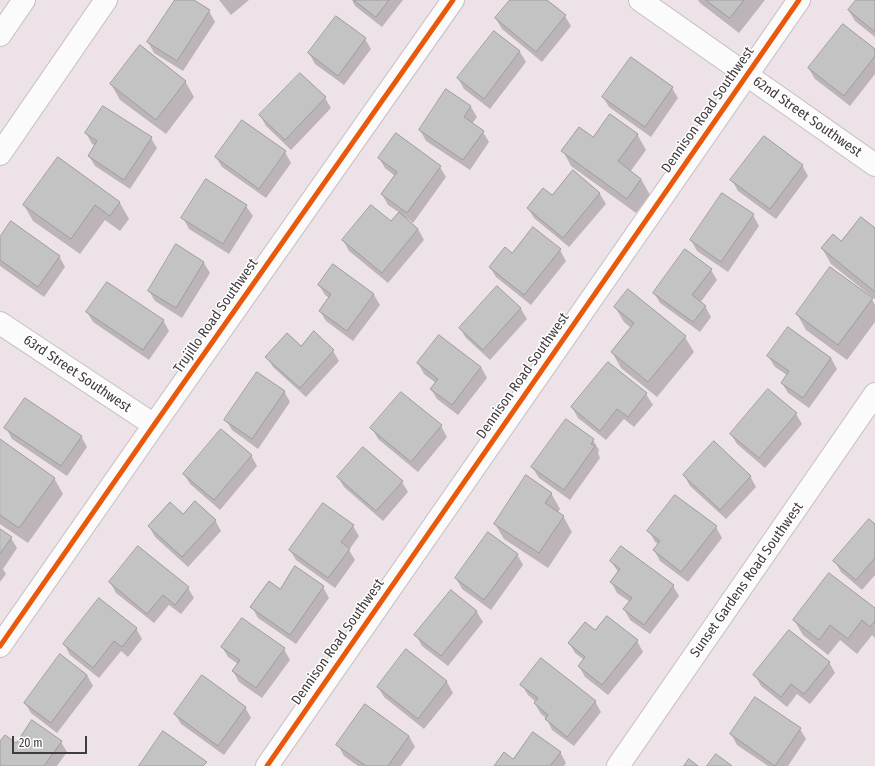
<!DOCTYPE html>
<html>
<head>
<meta charset="utf-8">
<style>
	body { margin:0 }
	#map { position:relative; width:875px; height:766px; overflow:hidden; background:#ece2e7; font-family:"Fira Sans Condensed",sans-serif }
	canvas { display:block }
	.scale { position:absolute; left:12px; top:736px; width:75px; height:18px; box-sizing:border-box; border:2px solid #413a3e; border-top:0; padding-left:5px; font-size:12px; line-height:14px; white-space:nowrap; color:#413a3e; -webkit-text-stroke:3px #fff; paint-order:stroke }
</style>
</head>
<body>
<div id="map">
<canvas width="875" height="766"></canvas>
<div class="scale">20 m</div>
</div>
<script>
const context = document.querySelector('canvas').getContext('2d');
context.lineJoin = 'round';
function fill(path, color) { context.fillStyle = color; context.fill(path, 'evenodd'); }
function stroke(path, color, width, dash) { context.strokeStyle = color; context.lineWidth = width; context.lineCap = dash ? 'butt' : 'round'; context.setLineDash(dash || []); context.stroke(path); }
function write(font, color, halo, rows, align = 'center') {
  context.font = font + ' "Fira Sans Condensed",sans-serif'; context.lineWidth = 3; context.setLineDash([]); context.textBaseline = 'middle'; context.strokeStyle = halo; context.fillStyle = color; for (const [text, x, y, turn = 0] of rows) {
    context.save(); context.translate(x, y); context.rotate((+turn || 0) * Math.PI / 180); context.textAlign = isNaN(turn) ? turn : align; if (halo) context.strokeText(text, 0, 0); context.fillText(text, 0, 0); context.restore();
  }
}
fill(new Path2D(`
	M176 0H192L209 11 215 22 183 71 154 53 148 42Z
	M219 0H249L231 15Z
	M352 0H403L382 27 355 6Z
	M512 0H546L565 16 571 26 542 62 502 29 496 19Z
	M698 0H765L739 33 700 3Z
	M857 0H875V37L855 21 849 11Z
	M494 32 520 52 526 62 490 109 464 89 458 78Z
	M365 39 371 49 344 85 315 64 309 53Z
	M875 50V74L850 106 815 79 809 69Z
	M185 81 194 97 166 134 120 100 111 84Z
	M672 88 678 98 651 137 609 107 603 97Z
	M447 91 471 107 477 117 472 124 483 132 489 142 470 170 426 141 420 130Z
	M325 98 331 108 291 150 266 126 260 115Z
	M86 133 151 138 157 148 130 189 95 166 89 156 96 146 92 144Z
	M637 134 646 150 630 172 641 179 650 195 636 213 571 166 563 151 594 138Z
	M285 152 291 163 266 198 222 167 216 157Z
	M379 158 440 167 446 177 413 223 407 218 406 220 418 229 424 240 388 283 349 251 343 240 392 223 400 213 388 205 382 194 395 176 385 168Z
	M58 159 120 203 129 219 120 231 105 220 80 254 33 221 24 205Z
	M802 165 808 176 776 219 738 191 732 180Z
	M573 171 600 194 606 204 569 247 534 218 528 208 552 197Z
	M207 181 246 206 253 216 229 254 189 229 183 218Z
	M753 215 759 226 728 272 697 251 691 240Z
	M534 229 560 250 566 261 531 305 496 277 490 267 513 254Z
	M875 230V299L831 264 822 248Z
	M0 239 59 256 65 267 44 297 0 266Z
	M177 246 204 263 210 273 182 318 155 301 149 291Z
	M334 265 374 295 380 305 353 341 326 321 320 311 329 298 325 295 319 285Z
	M711 270 717 280 700 303 705 306 711 317 700 332 660 303 654 293Z
	M497 287 521 309 527 319 490 360 466 338 460 328Z
	M872 299 875 305V322L847 360 806 330 797 314Z
	M615 307 685 337 694 352 657 397 621 368 612 352 631 328 624 322Z
	M87 312 163 320 169 331 149 360 93 322Z
	M314 333 333 351 339 361 306 397 273 367 267 357 301 347Z
	M768 356 831 358 837 369 809 408 788 393 782 383 787 375 775 367Z
	M418 363 481 367 487 378 458 415 437 399 431 389 436 383 424 374Z
	M608 363 646 394 653 405 634 427 624 419 606 440 578 418 572 407Z
	M284 391 290 402 258 449 232 430 226 420Z
	M796 414 802 424 765 468 737 444 731 434Z
	M441 426 447 437 418 472 378 439 372 428Z
	M6 428 81 436 87 447 67 476 12 439Z
	M0 440 54 478 63 494 28 543 0 524Z
	M593 440 599 450 598 453 600 458 570 500 539 478 532 467Z
	M251 455 257 466 220 510 190 484 184 474Z
	M684 475 750 476 756 487 726 519 690 486Z
	M338 477 402 482 408 492 383 521 344 487Z
	M551 493 560 509 558 512 563 516 572 532 548 568 504 539 495 524Z
	M215 520 221 531 188 567 155 537 149 526Z
	M353 526 359 536 349 550 355 560 335 588 296 560 290 550Z
	M875 526V575L862 590 841 572 835 561Z
	M716 527 722 538 688 582 660 561 654 550 658 544 655 542 649 531Z
	M0 530 11 538 17 548 3 569 6 574 0 582Z
	M138 547 188 588 194 598 181 614 169 605 154 623 116 593 110 582Z
	M517 554 523 565 491 610 462 589 456 578Z
	M611 561 673 586 679 596 650 634 630 620 624 609 630 602 617 593 611 582 618 572Z
	M323 587 329 598 296 644 258 618 252 607Z
	M451 592 477 612 483 622 448 666 422 646 416 635Z
	M875 609V638L872 635 857 654 840 640 828 655 803 635 794 620Z
	M607 617 637 641 643 652 608 695 585 677 579 666 584 660 575 653 569 643 595 631Z
	M136 628 142 639 128 657 121 651 99 678 70 655 64 644Z
	M222 647 284 649 290 660 262 698 239 682 233 671 238 664 228 657Z
	M407 651 447 682 453 693 424 729 384 697 378 687Z
	M829 662 835 673 810 704 797 694 787 707 761 686 755 675Z
	M87 675 93 686 57 733 31 713 25 703Z
	M522 685 595 701 601 712 574 746 552 730 547 719 541 714 535 704 536 702 528 695Z
	M245 707 251 718 224 755 181 724 175 714Z
	M800 729 806 739 788 766H768L737 745 731 734Z
	M409 736 415 747 401 766H358L344 756 338 745Z
	M61 742 67 752 57 766H0V743L16 744Z
	M560 752 566 763 564 766H495L513 760Z`), '#0003');
const building = new Path2D(`
	M175 0H194L210 10 177 61 147 42Z
	M354 0H389L376 17Z
	M510 0H547L566 15 536 52 495 18Z
	M706 0H744L730 18Z
	M856 0H875V32L848 10Z
	M336 16 366 38 338 76 308 53Z
	M843 24 875 49V56L844 96 808 68Z
	M494 31 520 51 484 99 457 78Z
	M140 45 186 81 156 120 110 84Z
	M631 57 673 87 645 127 602 97Z
	M300 73 326 97 285 140 259 115Z
	M446 89 471 106 464 117 484 131 463 160 419 130Z
	M103 106 152 137 124 180 88 156 97 141 85 133Z
	M610 114 638 134 618 161 641 179 627 199 561 151 579 127 593 137Z
	M242 120 286 151 259 189 215 157Z
	M396 133 441 166 407 213 381 194 397 172 378 158Z
	M764 136 803 165 770 209 730 180Z
	M58 157 120 202 110 216 95 205 71 239 23 205Z
	M573 170 600 193 563 238 527 208 543 188 552 195Z
	M206 179 247 205 223 244 181 218Z
	M722 193 754 214 721 262 690 240Z
	M371 205 391 221 399 212 418 229 382 273 342 240Z
	M861 217 875 228V292L821 248 833 234 841 241Z
	M11 221 60 256 38 287 0 260V237Z
	M533 227 561 249 524 295 489 267 505 247 512 253Z
	M176 244 204 262 176 308 148 291Z
	M685 249 712 269 692 295 706 306 693 322 653 293Z
	M333 264 374 294 347 331 319 311 331 294 318 285Z
	M830 267 873 298 838 345 796 314Z
	M107 282 164 320 143 350 86 312Z
	M497 286 521 308 483 350 459 328Z
	M628 289 686 336 648 382 611 352 634 323 614 307Z
	M788 327 831 358 803 398 781 383 789 371 767 356Z
	M314 331 334 350 300 388 265 357 287 333 301 346Z
	M439 335 481 367 452 405 430 389 438 379 417 363Z
	M608 362 647 393 628 417 617 409 600 431 571 407Z
	M257 372 285 391 252 439 224 420Z
	M768 389 797 413 759 458 730 434Z
	M401 392 442 425 411 462 370 428Z
	M25 398 82 436 61 466 4 428Z
	M566 419 594 439 591 444 595 446 564 490 531 467Z
	M221 429 252 455 214 500 183 474Z
	M0 439 55 478 19 528 0 515Z
	M714 441 751 476 720 510 683 475Z
	M363 447 403 481 376 511 337 477Z
	M526 475 552 493 545 503 564 516 539 553 494 524Z
	M675 495 717 526 681 572 653 550 660 541 647 531Z
	M195 501 216 520 182 557 148 526 170 502 183 514Z
	M323 503 354 525 341 542 350 549 328 578 289 550Z
	M869 519 875 524V558L856 580 833 561Z
	M0 529 12 537 0 554Z
	M488 532 518 554 484 600 455 578Z
	M138 546 189 587 175 605 163 595 147 614 109 582Z
	M621 546 674 585 644 625 623 609 632 598 610 582 620 569 610 561Z
	M295 566 324 586 290 635 250 607 269 581 280 589Z
	M829 573 875 608V621L870 627 862 620 848 639 830 625 819 640 793 620Z
	M451 590 477 611 441 656 414 635Z
	M99 598 137 628 122 647 114 641 93 668 63 644Z
	M607 616 638 640 602 685 578 666 585 657 568 643 585 622 595 630Z
	M242 618 285 648 256 688 232 671 240 660 221 647Z
	M789 630 830 662 804 694 791 684 781 697 753 675Z
	M406 649 447 681 418 719 377 687Z
	M60 654 87 675 51 723 24 703Z
	M541 658 596 701 567 737 545 719 548 715 534 703 538 698 520 685Z
	M202 675 246 707 218 746 174 714Z
	M755 697 801 728 775 766 730 734Z
	M365 704 409 736 388 766H366L336 745Z
	M32 720 62 741 44 766H0V741L5 735 16 743Z
	M163 731 207 762 203 766H139Z
	M533 732 561 752 550 766H494L504 752 513 759Z
	M716 754 732 766H707Z
	M689 759 698 766H684Z`);
fill(building, '#c4c3c4');
stroke(building, '#9d9c9d', 1);
const street = new Path2D(`
	M640 0 875 165
	M0 323 154 425
	M0 646 154 425 453 0
	M267 766 799 0`);
const secondary = new Path2D(`
	M0 35 24 0
	M0 154 106 0
	M618 766 875 394`);
stroke(street, '#c6bec2', 24);
stroke(secondary, '#c6bec2', 24);
stroke(street, '#fcfbfb', 22);
stroke(secondary, '#fcfbfb', 22);
stroke(new Path2D(`
	M0 646 154 425 453 0
	M267 766 799 0`), '#e8590c', 5);
write('14px', '#413a3e', '#fff', [
	["Dennison Road Southwest",708,110,-55],
	["62nd Street Southwest",807,117,35],
	["Trujillo Road Southwest",216,316,-55],
	["63rd Street Southwest",77,374,34],
	["Dennison Road Southwest",523,376,-55],
	["Sunset Gardens Road Southwest",747,580,-55],
	["Dennison Road Southwest",338,642,-55]
]);
</script>
</body>
</html>
